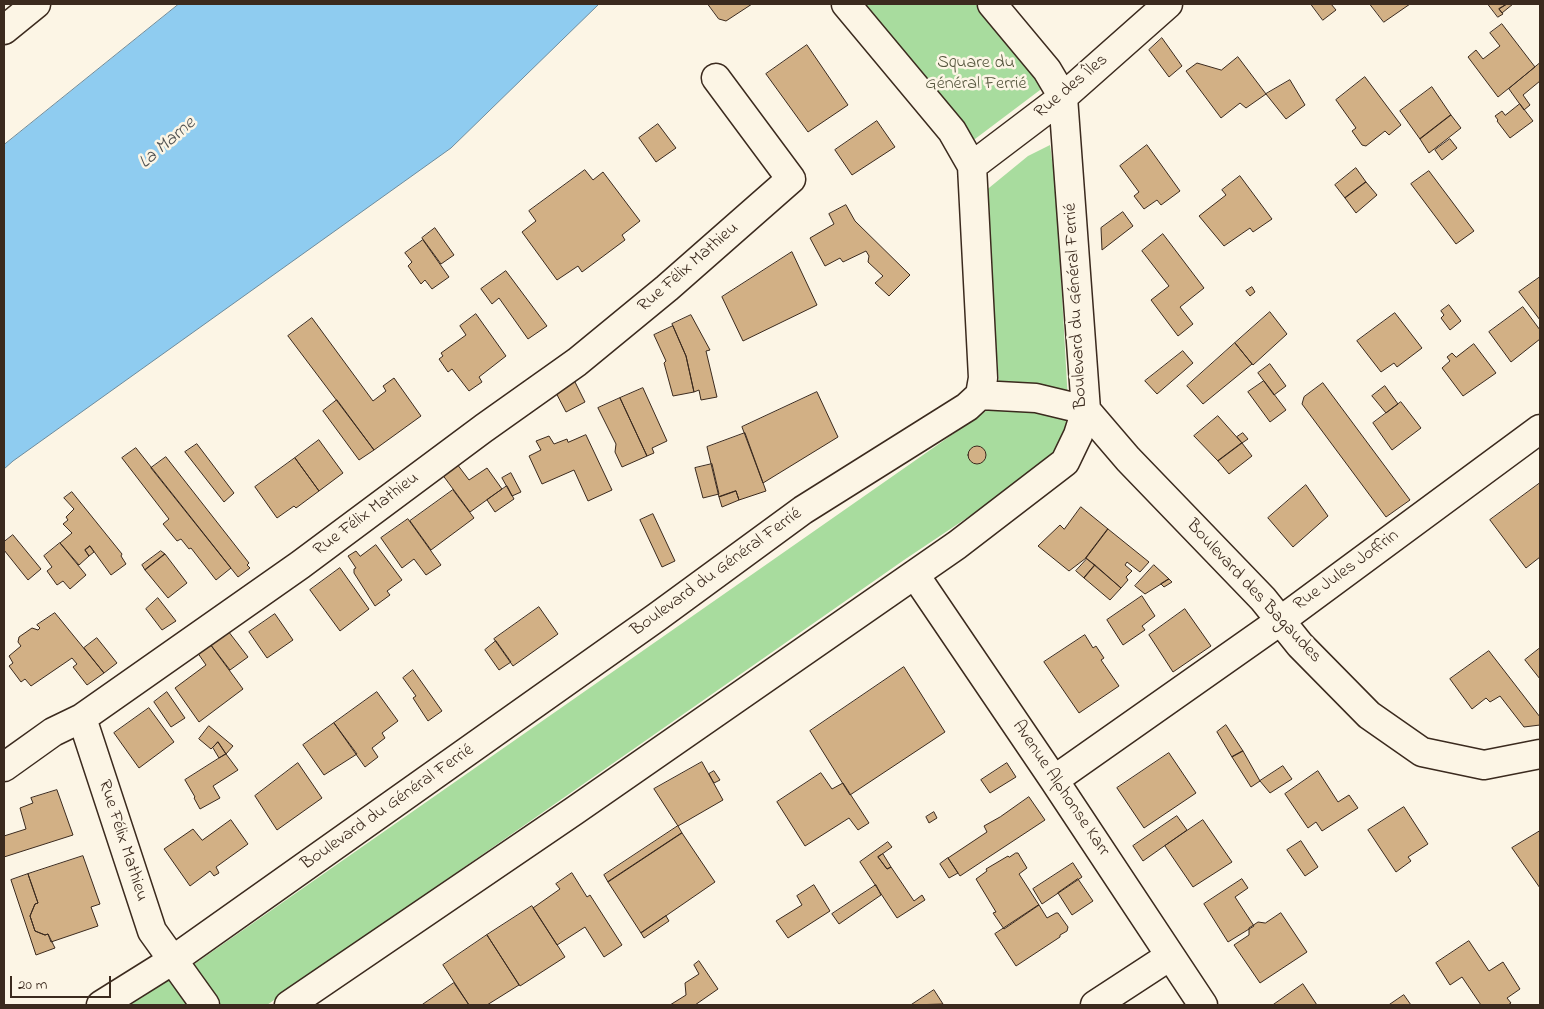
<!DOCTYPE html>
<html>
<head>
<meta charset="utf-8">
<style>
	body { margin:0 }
	#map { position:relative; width:1544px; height:1009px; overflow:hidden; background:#fcf5e5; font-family:"Indie Flower",sans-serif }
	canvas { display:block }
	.frame { position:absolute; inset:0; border:5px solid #3b2a1e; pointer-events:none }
	.scale { position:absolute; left:10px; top:976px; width:101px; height:22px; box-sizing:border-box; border:2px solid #3b2a1e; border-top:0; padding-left:6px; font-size:15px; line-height:18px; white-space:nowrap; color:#3b2a1e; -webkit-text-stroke:4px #fcf5e5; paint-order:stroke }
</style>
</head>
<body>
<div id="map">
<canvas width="1544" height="1009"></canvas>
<div class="frame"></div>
<div class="scale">20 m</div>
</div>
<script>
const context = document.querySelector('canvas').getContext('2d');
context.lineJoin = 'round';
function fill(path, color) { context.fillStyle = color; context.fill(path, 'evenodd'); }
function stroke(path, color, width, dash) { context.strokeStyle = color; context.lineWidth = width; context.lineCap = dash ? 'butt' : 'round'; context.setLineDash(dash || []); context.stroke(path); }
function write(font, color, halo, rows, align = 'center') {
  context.font = font + ' "Indie Flower",sans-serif'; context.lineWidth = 5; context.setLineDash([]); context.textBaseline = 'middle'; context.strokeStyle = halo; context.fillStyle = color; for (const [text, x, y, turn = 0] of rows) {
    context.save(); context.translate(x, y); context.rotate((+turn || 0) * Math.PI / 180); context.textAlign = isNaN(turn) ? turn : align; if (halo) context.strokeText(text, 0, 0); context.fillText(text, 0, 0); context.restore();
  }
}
fill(new Path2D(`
	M864 4H977L1044 87 971 142Z
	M1050 145 1056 188 1069 420 1063 440 1057 452 1016 485 904 560 267 1005H120L193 965 986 411 999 383 984 192 1028 156Z`), '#a8dc9e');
const water = new Path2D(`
	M179 4H599L451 148 13 461 4 469V145Z`);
fill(water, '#8fccf0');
stroke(water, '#6d8b9c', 1);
const building = new Path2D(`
	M708 4H752L726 21 719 19Z
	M1311 4H1331L1336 10 1323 20Z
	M1370 4H1410L1384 22Z
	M1488 4H1507L1499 9 1503 14 1498 17Z
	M1507 4H1513L1502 13 1499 9Z
	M1502 24 1535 67 1498 97 1468 57 1476 50 1483 59 1500 46 1490 33Z
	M1162 38 1182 66 1169 77 1149 50Z
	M807 45 848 105 808 132 766 74Z
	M1238 57 1266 94 1246 108 1240 103 1221 118 1186 71 1197 63 1221 70Z
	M1540 63V81L1523 95 1530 105 1524 110 1509 89Z
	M1365 77 1401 125 1389 135 1385 131 1366 146 1362 145 1352 131 1356 128 1336 100Z
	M1290 80 1305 105 1286 119 1266 94Z
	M1432 87 1451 115 1420 139 1400 111Z
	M1520 104 1533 121 1510 138 1497 121 1498 120 1495 116 1502 111 1505 115Z
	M1451 115 1461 128 1429 153 1420 139Z
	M877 121 895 147 852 175 835 150Z
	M658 124 676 148 656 162 639 138Z
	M1450 139 1457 148 1442 160 1435 150Z
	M1147 145 1180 191 1161 205 1157 200 1144 209 1134 196 1139 192 1120 166Z
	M1356 168 1366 182 1345 198 1335 185Z
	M585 170 593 180 603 172 640 221 622 235 625 240 582 272 578 266 557 280 522 232 536 221 529 211Z
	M1429 171 1474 231 1456 244 1411 184Z
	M1240 176 1272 219 1253 232 1250 228 1224 246 1199 216 1226 195 1222 190Z
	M1366 182 1377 195 1356 213 1345 198Z
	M846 205 855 221 910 275 889 296 875 283 883 276 868 262 869 256 866 251 843 262 840 258 825 266 810 238 834 224 829 214Z
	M1123 212 1133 226 1102 250 1101 228Z
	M435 228 454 255 441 264 422 238Z
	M1163 234 1204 288 1180 307 1193 324 1178 336 1151 300 1169 286 1142 251Z
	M423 240 449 277 432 289 425 280 421 284 408 266 412 262 405 253Z
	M792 252 817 305 743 341 722 297Z
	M506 271 547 326 528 339 499 298 492 304 481 289Z
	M1540 277V320L1519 292Z
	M1252 287 1255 292 1250 296 1246 291Z
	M1449 305 1461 321 1450 330 1441 318 1444 315 1441 311Z
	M1523 307 1540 330V339L1511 362 1489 332Z
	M1270 312 1287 334 1253 365 1235 343Z
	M1395 313 1422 348 1397 367 1394 363 1381 372 1357 341Z
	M476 314 506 356 479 377 482 382 469 391 452 369 448 372 439 359 443 356 441 353 466 335 460 326Z
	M691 315 710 350 706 351 717 397 701 400 699 390 694 392 686 356 672 324Z
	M312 318 373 401 386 391 383 386 394 378 421 416 374 450 288 336Z
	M673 326 686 356 694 392 673 396 664 363 666 361 654 335Z
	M1235 343 1252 364 1203 404 1187 386Z
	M1474 344 1496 373 1463 396 1442 368 1450 361 1447 357 1452 353 1456 357Z
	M1183 351 1193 363 1157 394 1145 381Z
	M1270 364 1286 386 1274 395 1258 373Z
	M571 374 585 402 566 412 553 387Z
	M1264 381 1286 410 1270 422 1248 392Z
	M1323 383 1410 500 1386 517 1302 404 1304 397Z
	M1385 386 1398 404 1386 413 1372 396Z
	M643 388 667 441 652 448 654 453 647 456 620 398Z
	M817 392 838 437 763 483 742 427Z
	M620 398 647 456 622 467 615 452 616 444 598 408Z
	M337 400 374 450 359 460 323 411Z
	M1401 402 1421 428 1392 450 1373 423Z
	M1218 416 1242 443 1218 461 1194 436Z
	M745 433 766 491 739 500 736 491 719 497 707 447Z
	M1243 433 1248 439 1242 443 1237 437Z
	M586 435 612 490 588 501 574 470 542 484 529 456 541 450 536 441 549 436 554 444 567 439 568 442Z
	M319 440 343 473 319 491 295 458Z
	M1242 443 1252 456 1229 474 1218 461Z
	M197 444 234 493 224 502 185 452Z
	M968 455a9 9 0 1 1 18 0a9 9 0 1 1-18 0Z
	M136 448 231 568 216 580 191 548 189 549 181 539 177 541 163 524 169 519 122 458Z
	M166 457 249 563 247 565 250 568 238 577 151 468Z
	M295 458 319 491 296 508 294 506 277 518 255 487Z
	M454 460 469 480 487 468 502 489 470 512 439 470Z
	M712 464 719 494 703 498 695 468Z
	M511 473 521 492 512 496 502 478Z
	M1540 483V557L1526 568 1490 520Z
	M1306 485 1328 516 1293 547 1268 518Z
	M507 486 514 499 495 512 487 500Z
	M453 490 474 518 431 550 410 521Z
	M736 491 739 500 722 507 719 497Z
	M72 492 122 554 121 556 126 564 111 575 90 546 85 550 89 556 79 565 60 543 72 533 63 524 68 520 66 517 74 509 64 498Z
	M1081 507 1108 529 1086 558 1069 571 1038 546 1060 525 1064 529Z
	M653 514 675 561 662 567 640 520Z
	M408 519 441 565 426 575 414 559 402 568 381 538Z
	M1108 529 1149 562 1140 572 1127 562 1125 565 1132 571 1126 577 1128 580 1121 588 1086 558Z
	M13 535 41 569 28 580 4 550V542Z
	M60 543 86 575 70 589 63 581 57 585 47 571 52 567 44 556Z
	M376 545 402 580 387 591 390 595 375 606 354 573V569L356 568 348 556 356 551 360 556Z
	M90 546 94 552 89 556 85 550Z
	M161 551 165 554 145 570 142 565Z
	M165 554 187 583 168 598 145 570Z
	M1087 559 1095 565 1084 578 1076 571Z
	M1095 565 1121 588 1110 600 1084 578Z
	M1154 565 1169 579 1145 594 1135 586Z
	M340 568 369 609 340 631 310 590Z
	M1169 579 1172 582 1164 587 1161 584Z
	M1142 596 1155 616 1142 626 1145 630 1123 645 1107 620Z
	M158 598 176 621 162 630 146 609Z
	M539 607 558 634 513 666 494 639Z
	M1185 609 1211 646 1173 672 1149 635Z
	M55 613 104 673 87 685 73 667 77 664 72 658 31 686 25 679 21 682 9 666 13 663 9 656 21 646 18 642 19 637 32 628 38 630 40 628 37 625Z
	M275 614 293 640 267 658 249 632Z
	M225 627 248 657 230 670 207 640Z
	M1085 635 1093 648 1096 646 1104 658 1101 660 1119 686 1079 713 1044 662Z
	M97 638 117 663 104 673 84 648Z
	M207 640 243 689 199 722 175 688 206 665 195 649Z
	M496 641 511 662 499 670 485 650Z
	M1540 648V679L1525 660Z
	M1489 651 1540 717V725L1524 727 1500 696 1490 702 1486 698 1472 709 1450 679Z
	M904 667 945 732 850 795 810 731Z
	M413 670 442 711 428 721 413 698 416 696 403 678Z
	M167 692 185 718 171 727 154 702Z
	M377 692 398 721 382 733 385 738 372 748 378 757 365 767 334 723Z
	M149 708 174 742 139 768 114 733Z
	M334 723 357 754 324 775 303 745Z
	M1226 725 1243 751 1232 757 1217 732Z
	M209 726 233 746 226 754 218 742 211 749 199 739Z
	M218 742 226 754 219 758 213 748Z
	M1243 751 1260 781 1251 787 1232 757Z
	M1169 753 1196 793 1144 828 1117 788Z
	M226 754 238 770 213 786 220 798 200 809 194 798 195 797 185 780Z
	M702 762 723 800 678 826 654 789Z
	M298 763 322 798 277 830 255 796Z
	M1007 763 1016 777 990 793 981 780Z
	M1283 766 1292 779 1270 793 1260 781Z
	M714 771 720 780 714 783 709 774Z
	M1318 771 1338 802 1349 795 1358 808 1322 831 1316 822 1308 828 1285 794Z
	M821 773 832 789 843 783 869 823 858 830 849 818 805 846 777 802Z
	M57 790 73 835 4 857V836L26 829 20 808 33 803 31 798Z
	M1029 797 1045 820 960 876 948 858 987 832 984 826 1000 817Z
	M1404 807 1428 844 1408 857 1411 861 1396 872 1368 830Z
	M934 812 937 818 929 823 926 817Z
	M1177 816 1187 830 1143 861 1133 846Z
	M231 820 248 844 216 867 219 873 214 876 210 871 190 886 164 849 193 829 202 840Z
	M1203 820 1232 862 1193 887 1165 846Z
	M678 826 682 833 608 882 604 875Z
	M1540 831V888L1512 848Z
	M682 833 715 882 641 933 608 882Z
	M1301 841 1318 867 1305 876 1287 850Z
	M888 842 892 847 878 857 887 869 891 867 914 901 922 895 925 900 897 918 860 862Z
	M1016 853H1018L1027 868 1019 874 1039 905 1004 929 993 913 996 912 976 879 987 871 986 869 1008 856 1009 857Z
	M883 854 891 867 887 869 878 857Z
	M83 856 100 904 91 907 98 926 51 942 48 934 45 935 35 931 30 916 35 904 38 903 28 874Z
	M948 858 958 873 949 878 940 864Z
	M1073 863 1082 877 1042 904 1033 889Z
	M572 873 587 897 590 895 622 945 604 957 585 927 557 945 533 908 560 889 556 884Z
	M28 874 38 903 35 904 30 916 35 931 45 935 48 934 55 948 36 955 11 880Z
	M1078 879 1093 901 1072 915 1058 893Z
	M1242 879 1248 888 1235 897 1254 926 1228 942 1204 904Z
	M814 885 830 911 788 938 776 921 802 905 797 896Z
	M876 885 881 895 839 924 832 914Z
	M1039 905 1047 918 1056 913H1058L1068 927 1067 931 1060 935V937L1016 966 995 934Z
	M532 906 565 957 520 986 487 935Z
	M1281 913 1307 952 1260 983 1234 945 1249 935V928L1258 922 1265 923Z
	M666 916 669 921 644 938 641 933Z
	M487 935 519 985 487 1005H469L443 965Z
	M1469 941 1489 971 1503 962 1520 989 1507 998 1511 1003 1508 1005H1481L1462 977 1450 985 1436 963Z
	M699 961 718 989 695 1005H670L686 995 685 983 699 974 694 965Z
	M454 983 469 1005H422Z
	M1303 984 1317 1005H1273Z
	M934 990 943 1004 911 1005Z
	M1404 995 1411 1005H1389Z`);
fill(building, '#d2b085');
stroke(building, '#3b2a1e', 1);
const minor = new Path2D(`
	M4 30 36 4
	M972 166 1063 97 1168 4
	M980 395 1036 398 1086 410 1128 459 1263 599 1300 645 1369 715 1422 752 1484 765 1540 754
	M915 575 1054 780 1203 1005
	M4 767 53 732 82 718
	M1054 780 1280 621 1540 429
	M101 1005 173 960 657 617 803 510 967 407 980 395 983 378 972 166 952 131 846 4
	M205 1005 152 931 82 718 300 565 484 428 577 362 667 288 791 179 716 78
	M289 1005 574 811 957 545 1065 462 1078 435 1086 410 1063 97 1047 70 992 4
	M1095 1005 1170 956`);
stroke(minor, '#3b2a1e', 31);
stroke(minor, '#fcf5e5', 28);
write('18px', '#56563e', '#fcf5e5', [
	["Square du",976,64],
	["Général Ferrié",976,85]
]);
write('18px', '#3b2a1e', '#fcf5e5', [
	["Rue des Îles",1072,87,-40],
	["Rue Félix Mathieu",689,268,-41],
	["Boulevard du Général Ferrié",1077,306,-93],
	["Rue Félix Mathieu",367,515,-37],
	["Rue Jules Joffrin",1347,571,-36],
	["Boulevard du Général Ferrié",717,573,-36],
	["Boulevard des Bagaudes",1253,592,47],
	["Avenue Alphonse Karr",1060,789,56],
	["Boulevard du Général Ferrié",388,808,-35],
	["Rue Félix Mathieu",122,841,72]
]);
write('italic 19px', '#505252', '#fcf5e5', [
	["La Marne",168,144,-41]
]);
</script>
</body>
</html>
